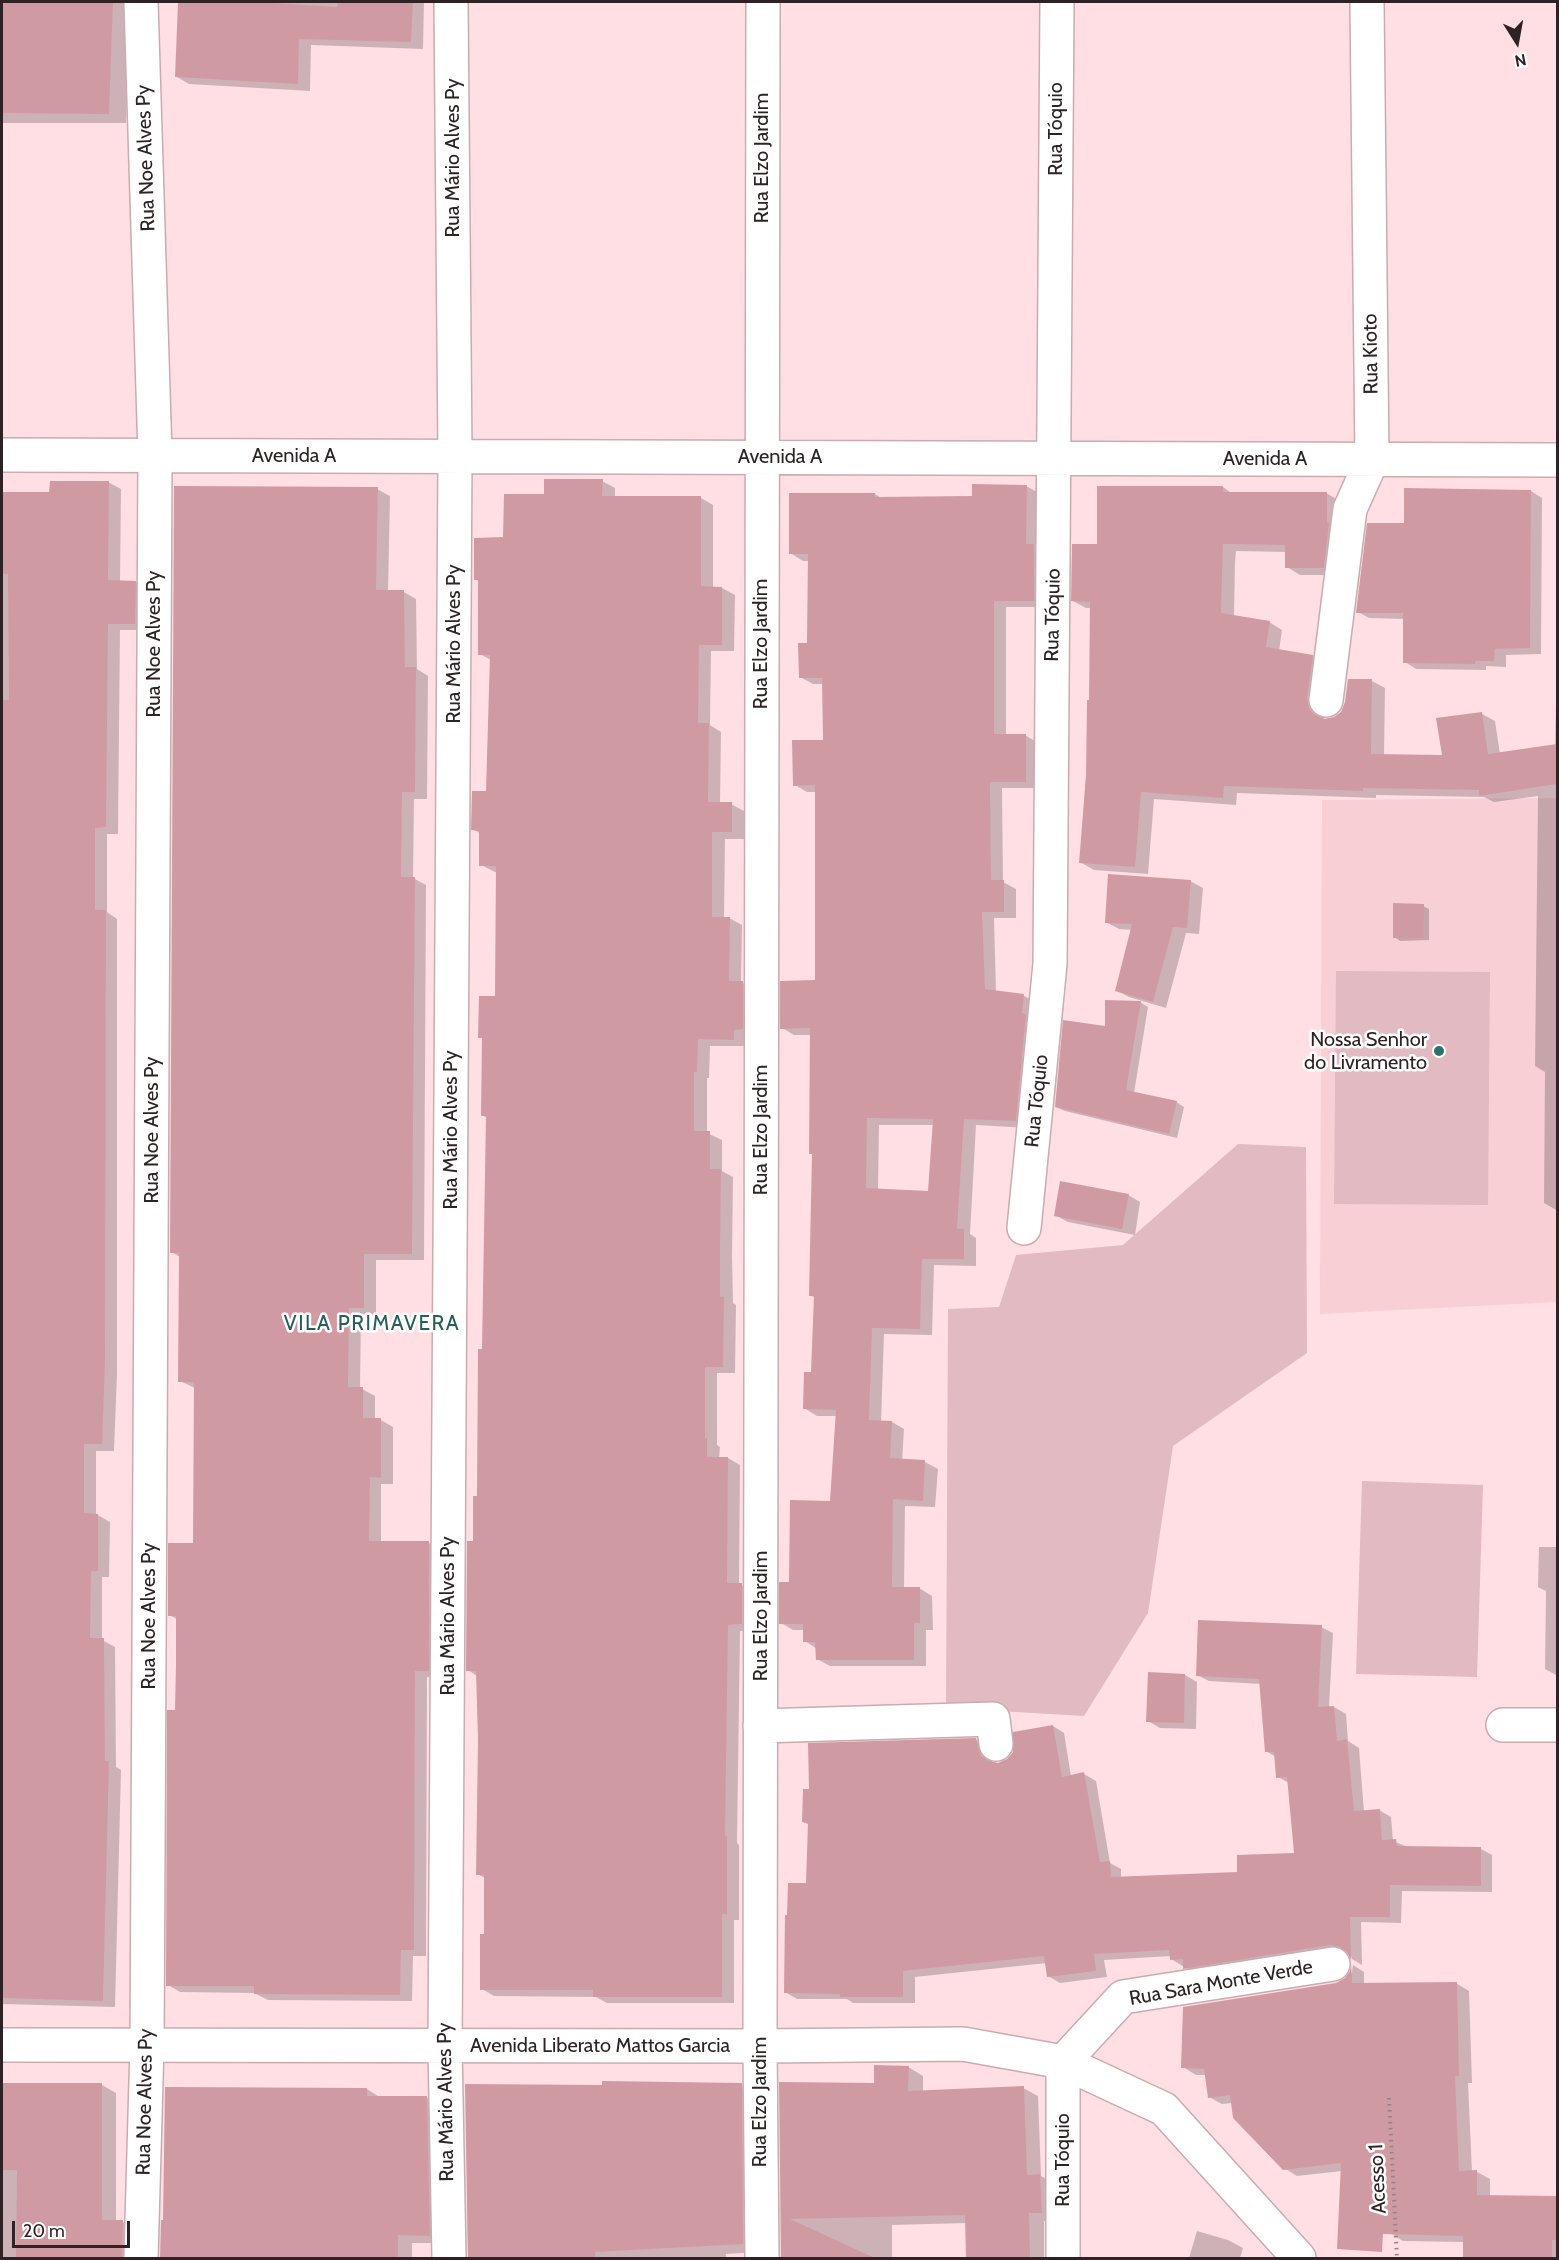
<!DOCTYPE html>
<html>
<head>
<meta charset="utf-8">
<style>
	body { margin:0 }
	#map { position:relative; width:1559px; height:2260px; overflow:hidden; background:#ffdfe4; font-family:Cabin,sans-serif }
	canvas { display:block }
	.frame { position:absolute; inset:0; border:3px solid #2e2224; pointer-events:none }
	.north { position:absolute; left:1487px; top:12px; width:60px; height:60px; -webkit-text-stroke:4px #fff; paint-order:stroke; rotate:169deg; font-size:16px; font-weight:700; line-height:24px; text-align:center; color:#2e2224 }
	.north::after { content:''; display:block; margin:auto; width:21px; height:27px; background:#2e2224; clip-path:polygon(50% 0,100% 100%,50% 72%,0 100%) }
	.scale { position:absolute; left:12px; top:2221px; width:118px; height:27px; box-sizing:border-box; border:3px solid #2e2224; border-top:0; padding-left:8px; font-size:18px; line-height:21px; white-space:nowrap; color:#2e2224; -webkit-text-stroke:4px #fff; paint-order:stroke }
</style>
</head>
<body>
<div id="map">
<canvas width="1559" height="2260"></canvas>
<div class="frame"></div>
<div class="north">N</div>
<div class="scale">20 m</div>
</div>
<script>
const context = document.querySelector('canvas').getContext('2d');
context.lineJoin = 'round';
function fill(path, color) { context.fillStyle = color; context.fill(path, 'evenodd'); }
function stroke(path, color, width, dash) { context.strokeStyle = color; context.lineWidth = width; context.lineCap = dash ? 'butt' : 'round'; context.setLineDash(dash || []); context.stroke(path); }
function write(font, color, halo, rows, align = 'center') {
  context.font = font + ' Cabin,sans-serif'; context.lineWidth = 5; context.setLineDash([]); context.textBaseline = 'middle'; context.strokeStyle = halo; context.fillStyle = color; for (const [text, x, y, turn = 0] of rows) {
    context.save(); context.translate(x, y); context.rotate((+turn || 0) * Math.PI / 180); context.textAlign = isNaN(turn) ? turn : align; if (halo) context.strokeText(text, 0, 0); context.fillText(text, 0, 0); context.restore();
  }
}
fill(new Path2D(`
	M1557 798V1302L1320 1314 1322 800Z`), '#f7cfd5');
fill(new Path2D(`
	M1336 971 1490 972 1488 1205 1334 1204Z
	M1238 1144 1306 1147 1307 1353 1173 1446 1148 1613 1084 1716 946 1708 948 1309 999 1307 1016 1255 1123 1245Z
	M1362 1481 1483 1485 1477 1677 1356 1674Z`), '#e2bac1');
fill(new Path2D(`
	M2 2H129L126 123H2Z
	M179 2H424L423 49 311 45 310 91 189 84 177 77Z
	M602 481 615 488V498H701L713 505V588H722L735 595 734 651H711L710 725 721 732 720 804H731L744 811V839H725L724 918H729L742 925 741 982 755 990 746 1046H710L709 1078H707V1133L722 1140V1171L733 1177 732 1258 733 1303 736 1305 735 1373H717V1445L720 1447 719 1458H728L740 1465 739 1584 754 1591V1631H740L737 1843 739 1845V1920H734V2003H607L596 1997 494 1996 482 1989 485 1935V1878L477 1874 479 1739 477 1676 468 1670 474 1543 479 1498 483 1351 487 1118 482 1115 483 1039 480 1037 496 998 497 873 481 865V834L473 829 488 793 491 660 480 654V582L475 579 505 539 546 496Z
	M108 482 121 489 120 582H135L147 589V630H120L118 834H107V912L117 919V1373L114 1451H96V1514L110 1522 109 1577H102V1640L115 1647 116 1767 121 1770 115 2007 2 2004V494H51Z
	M1026 486 1039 493 1046 607H1006V735H1025L1038 743V788H1002L1003 882 1016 889V918H994L996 992 1023 995 1036 1003 1028 1128 976 1125 970 1234 976 1238V1266L934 1265 932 1335 884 1334 881 1422H892L904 1429 902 1461 925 1462 938 1469 935 1507 905 1506 904 1589 919 1588 932 1596 933 1630H926V1666H830L817 1659V1649L805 1641 804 1630H793L781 1623 791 1584 832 1502 837 1416H817L804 1408 812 1374 815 1298 811 1295 814 1154 811 1035H794L782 1028 817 982 816 792H807L795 785 825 741 823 684H813L800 677 808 644 809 561H803L790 553 875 494 883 499 973 498ZM879 1125H934L930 1192 878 1190Z
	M1223 487 1233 494 1326 493 1340 501 1337 575H1300L1287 567V552L1236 551 1235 562 1234 617 1269 622 1282 630 1279 651 1312 656 1326 664 1320 707 1325 720 1334 718 1342 713 1372 681 1385 688 1384 756 1444 757 1482 714 1495 721 1500 754 1555 745 1556 704 1558 703V1211L1544 1203 1545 1072 1535 1066 1538 796 1494 802 1484 797 1376 795V798L1237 793 1236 805 1154 799 1148 874 1094 870 1080 862 1091 701V608H1086L1073 601 1099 545Z
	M377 489 390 496 388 592H404L416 599 417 669 428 676 427 799H414L413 878 426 885 424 1260H376V1315L361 1314 360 1388 375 1396V1420H381L393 1427V1484H381V1542L429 1543 441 1550V1677H427L426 1956H413L412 2001 268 2000 254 1993 180 1992 168 1985 177 1711V1619L169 1615 194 1545 195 1388 180 1381V1257L171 1252Z
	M1531 491 1542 498 1541 654 1506 655V667L1486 666V670L1416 669 1405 662V619L1369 618 1358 612 1405 524Z
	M1190 881 1203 888 1199 934 1186 933 1166 1008 1129 997 1116 990 1133 930 1119 929 1106 922Z
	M1423 906 1429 909V940L1400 941 1395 937Z
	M1140 1002 1148 1007 1134 1093 1176 1102 1184 1107 1177 1138 1065 1111 1056 1107 1106 1028Z
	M1128 1195 1140 1202 1135 1235 1068 1222 1055 1215Z
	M1539 1547H1558V1676L1545 1669 1546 1591 1538 1587Z
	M1321 1627 1333 1633 1329 1708 1334 1707 1346 1714 1348 1741 1359 1748 1364 1812 1379 1810 1391 1817 1393 1841 1408 1847 1481 1849 1492 1855V1892L1402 1891 1401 1923 1361 1922 1362 1965 1352 1959 1349 1952 1343 1951 1196 1974 1171 1959V1956L1104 1960 1107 1977 1060 1983 1048 1976 1047 1963 915 1977V2003H853L847 1999H797L785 1992 807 1885 809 1825 804 1822 976 1740 988 1747 993 1763 998 1764 1008 1761 1053 1726 1064 1733 1071 1776 1084 1774 1096 1781 1110 1863 1121 1869V1878L1239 1874 1295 1854 1289 1783 1278 1777 1276 1757 1266 1751 1261 1684 1209 1681 1197 1675Z
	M1185 1675 1197 1682 1196 1729 1160 1728 1148 1721Z
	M1353 1965 1364 1972V1984L1456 1983 1469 1991 1472 2083H1468L1472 2172H1477L1490 2179V2197L1558 2198V2258H1464V2242L1403 2241 1390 2233 1342 2171 1297 2176 1284 2168 1232 2103 1222 2104 1209 2097 1206 2075H1196L1183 2067 1346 1979 1352 1972Z
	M908 2067 923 2076V2091L1023 2088 1038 2096 1041 2176 1055 2184 1056 2220 1044 2221V2258H967V2223L892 2225V2258H782L781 2084H875Z
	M2 2085H102L116 2093V2222H123L138 2230 137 2258H2Z
	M741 2085 756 2093 758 2252 726 2254V2258H468L466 2086Z
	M367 2089 381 2098H427L442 2106 444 2243H412V2258H161Z
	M1197 2231 1228 2240 1243 2248 1240 2258H1189Z`), '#0003');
fill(new Path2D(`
	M2 2H113L109 114 2 113Z
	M178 2H259L337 7 338 2H413L411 42 299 39 298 84 175 77Z
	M544 479H603L602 496H701V586L722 587V645H699L698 723H709L708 802H732V832H712V917H730L729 981H743V1029L734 1030V1040L698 1039 697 1072H694V1131H710V1169H721L720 1250V1297H724L723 1367H705V1438H707V1457H728L727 1583H742V1624L728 1625 725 1836H727V1914H722V1997H593V1990H480V1934H484V1875H476L478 1739 476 1671H466L467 1541H473V1496H477L478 1349H482L486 1116H481L482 1038H478L479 996H495L496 866H479V831L471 830 472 791H486L490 655H478V580H474V538L503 537 504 494H544Z
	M50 481H109L108 580 136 581 135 624H108L106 827 95 828V910H106L105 1365 102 1444H84V1513L98 1514V1571H91L90 1638H104L105 1761H109L103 2001 2 1998V700H9L8 574H2V492H49Z
	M972 484 1027 485 1026 544H1034V601H994V734H1026V782H990L991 880H1004V912H982L985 989 1024 994 1022 1013 1026 1014 1016 1121 964 1119 957 1229H964V1259H922L920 1329 872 1328 869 1420 892 1421 890 1458 925 1460 923 1501 893 1499 892 1587H920V1623H914V1660H816L815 1642H803V1624H779V1582H789L790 1500 830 1501 836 1410 803 1409 804 1372H811L814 1296H809L812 1154H809L810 1028 780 1029V981L815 980V785L793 786 792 740H823L822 678H799L798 643H807L808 554H789V493H875V497L972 496ZM867 1118 933 1119 928 1191 866 1188Z
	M174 486 378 487 376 590H404L405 667H416L415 792H402L401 877H415L412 1254H364V1308H349L348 1387H363V1418H381V1478L370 1477 369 1541H429V1671H415L414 1950H401L400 1995 254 1994V1986H166L167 1710H175L176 1664V1616H168V1543H193L194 1382H178L179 1253H170Z
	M1097 486H1223V492H1327V523H1329L1324 568H1285V545L1223 544 1221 613 1270 621 1266 647 1313 655 1307 698 1309 708 1315 715 1324 719 1334 717 1341 712 1345 702 1348 679H1372L1371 754 1442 755 1436 718 1482 712 1488 754 1557 744V784L1479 796V790L1363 788V791L1224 786 1223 798 1141 792 1135 867 1079 863 1086 777 1087 700H1089L1090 602 1071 601 1072 544H1097Z
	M1404 488 1531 490 1530 648 1495 649 1494 661H1475V664L1403 663V613H1356L1367 523H1404Z
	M1108 874 1191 880 1187 928 1173 927 1153 1002 1115 991 1132 924 1105 923Z
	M1393 903 1424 904 1423 938H1393Z
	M1105 1000 1141 1001 1126 1090 1177 1101 1169 1134 1055 1107 1063 1020 1105 1026Z
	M1060 1181 1129 1194 1122 1229 1054 1216Z
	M1198 1620 1322 1625 1318 1707 1334 1706 1337 1741 1347 1739 1354 1811 1380 1809 1382 1840 1396 1839 1397 1846 1481 1847V1886L1390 1885V1917H1350L1351 1960 1347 1952 1340 1947 1330 1945 1183 1969V1959L1170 1960 1169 1950 1094 1954 1096 1971 1047 1977 1044 1956 903 1971V1997H840V1994L784 1993 785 1915H787L788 1883H806L808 1823 802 1822 803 1789H809L808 1743 976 1738 981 1756 989 1761 998 1763 1007 1759 1013 1752V1732L1053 1725 1062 1777 1084 1772 1100 1862 1110 1861 1111 1877 1237 1872V1855L1294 1853 1287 1777 1276 1778 1274 1752H1265L1259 1679 1196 1676Z
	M1148 1672 1185 1674 1184 1723 1146 1722Z
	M1351 1963 1352 1983 1457 1982 1459 2076H1455L1459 2171 1477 2170V2195L1557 2196V2240H1552V2259H1463V2236L1383 2234 1382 2252 1337 2249 1341 2163 1283 2170 1233 2118 1230 2095 1208 2098 1204 2069 1181 2068 1183 2007 1336 1983 1345 1978 1350 1971Z
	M874 2065 909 2066 908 2091 1024 2086 1027 2175 1040 2174 1042 2213H1029L1030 2259H966L965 2215 790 2219 877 2259H781L779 2082 874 2083Z
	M602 2081 742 2083 743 2244 595 2252V2258L468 2259 465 2084 602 2085Z
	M2 2083H102V2220H123L122 2259H16L17 2170H2Z
	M165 2087 367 2088V2096H427L430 2236 398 2235V2259H160L161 2220H163Z`), '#d09aa3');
const minor = new Path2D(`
	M2 455 1558 460
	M1326 700 1350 509 1372 460 1367 2
	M1024 1228 1050 964 1057 2
	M1503 1725H1558
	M760 1726 993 1719 996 1744
	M2 2045 760 2046 963 2044 1063 2062 1164 2109 1299 2258
	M1063 2062 1123 1997 1333 1964
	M141 2258 147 2045 155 455 141 2
	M449 2258 445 2045 455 456 451 2
	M762 2258 760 2046 763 2
	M1063 2258V2062`);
stroke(minor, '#c9abb0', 36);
stroke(new Path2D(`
	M1389 2098 1397 2258`), '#978185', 4, [1.5, 4.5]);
stroke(minor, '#fff', 33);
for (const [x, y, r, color] of [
	[1439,1051,6,"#29716a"]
]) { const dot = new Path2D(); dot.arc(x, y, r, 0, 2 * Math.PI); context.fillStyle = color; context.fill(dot); stroke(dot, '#fff', 2); }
write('20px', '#2e2224', '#fff', [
	["Rua Tóquio",1056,129,-90],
	["Rua Noe Alves Py",146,158,-92],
	["Rua Mário Alves Py",453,158,-90],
	["Rua Elzo Jardim",762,158,-90],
	["Rua Kioto",1371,354,-91],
	["Avenida A",294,456],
	["Avenida A",780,457],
	["Avenida A",1265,459],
	["Rua Tóquio",1053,615,-89],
	["Rua Noe Alves Py",154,644,-90],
	["Rua Mário Alves Py",454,644,-90],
	["Rua Elzo Jardim",761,644,-90],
	["Rua Tóquio",1037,1101,-84],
	["Rua Noe Alves Py",152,1130,-90],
	["Rua Mário Alves Py",451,1130,-90],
	["Rua Elzo Jardim",761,1130,-90],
	["Rua Noe Alves Py",149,1616,-90],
	["Rua Mário Alves Py",448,1616,-90],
	["Rua Elzo Jardim",761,1616,-90],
	["Rua Sara Monte Verde",1221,1983,-10],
	["Avenida Liberato Mattos Garcia",600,2046],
	["Rua Noe Alves Py",145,2102,-89],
	["Rua Mário Alves Py",446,2102,-91],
	["Rua Elzo Jardim",760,2102,-90],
	["Rua Tóquio",1063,2160,-90],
	["Acesso 1",1378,2179,-93]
]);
write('20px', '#2e2224', '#fff', [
	["Nossa Senhor",1427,1040],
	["do Livramento",1427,1063]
], 'right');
context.letterSpacing = '1.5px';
write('21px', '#265f59', '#fff', [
	["VILA PRIMAVERA",372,1324]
]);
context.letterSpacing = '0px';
</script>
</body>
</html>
